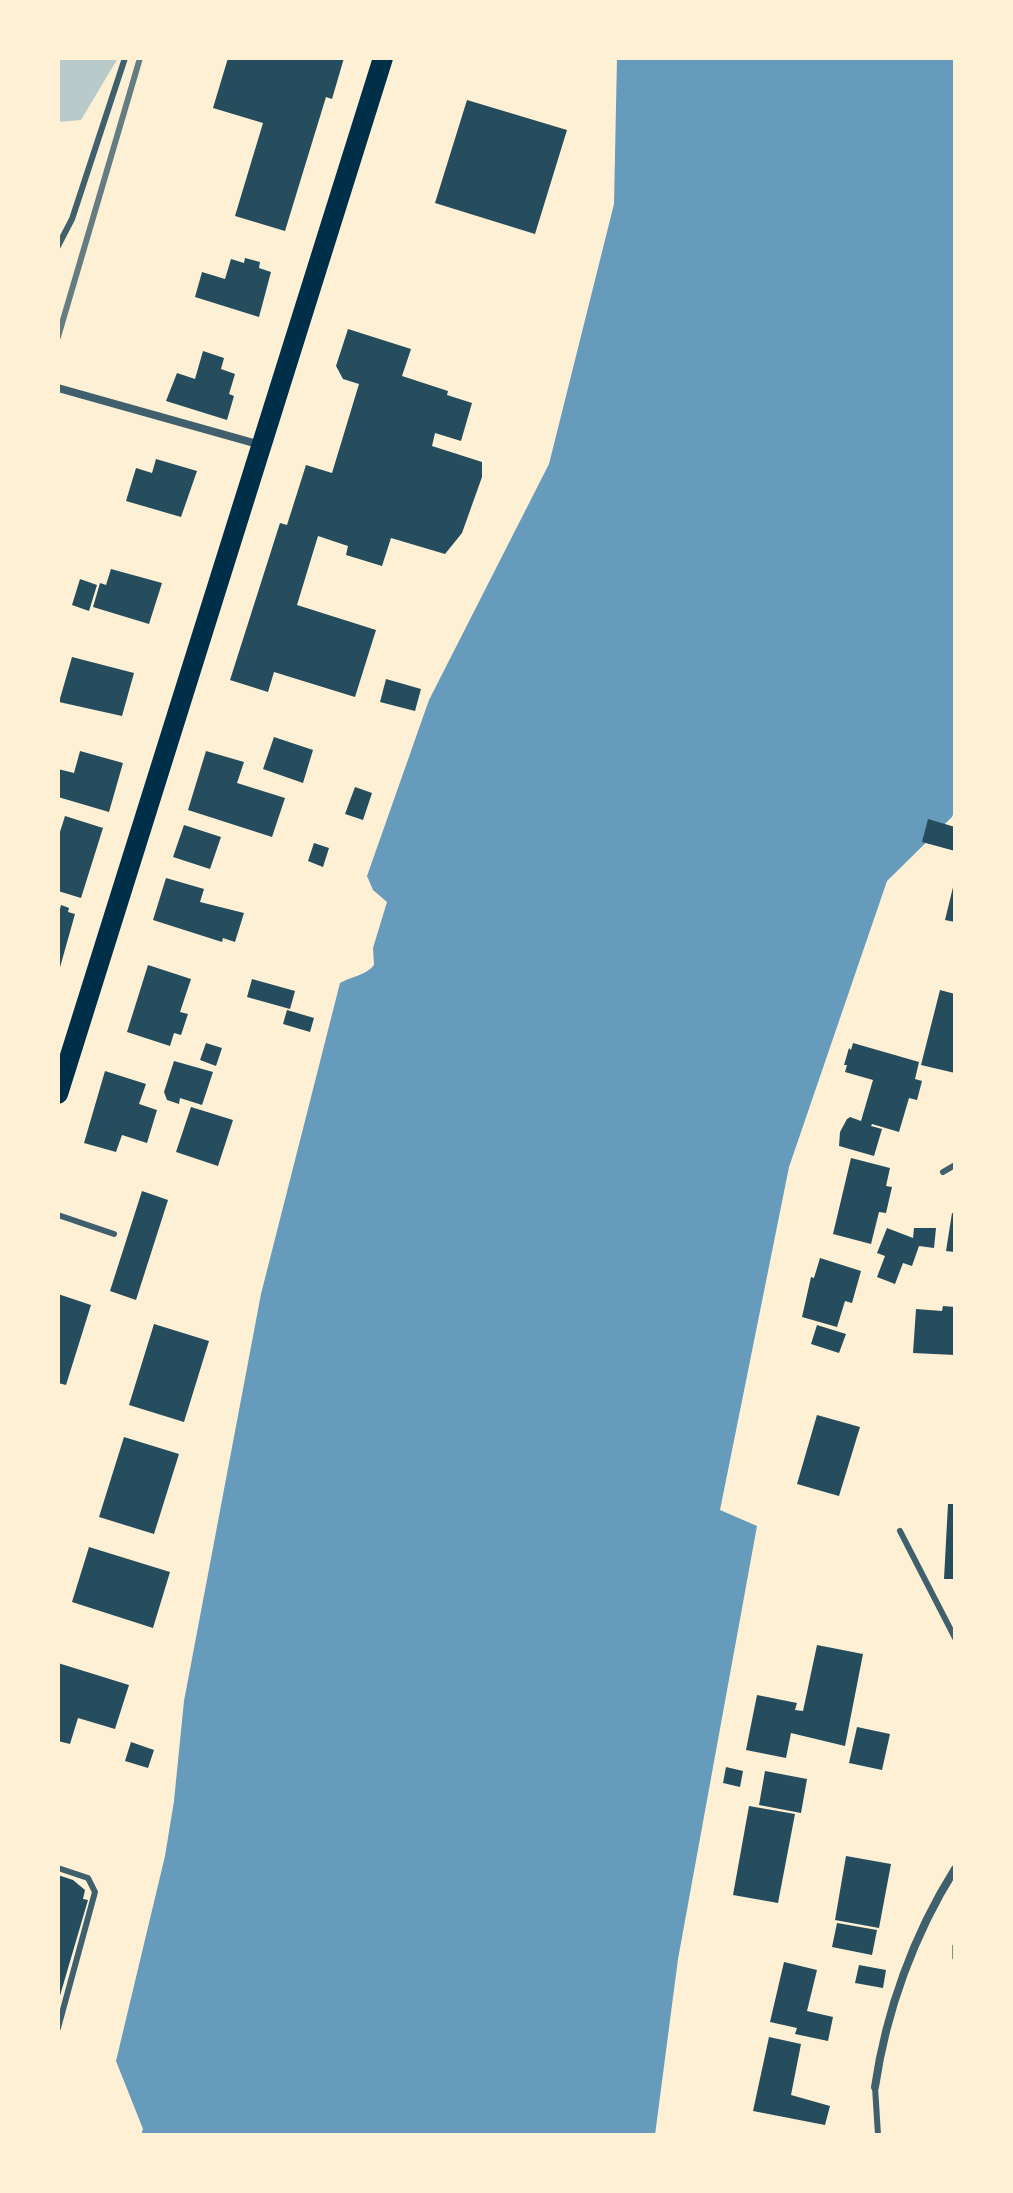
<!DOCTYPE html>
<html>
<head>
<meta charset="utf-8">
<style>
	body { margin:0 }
	#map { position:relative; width:1013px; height:2193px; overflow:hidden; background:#fdf0d5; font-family:"DM Sans",sans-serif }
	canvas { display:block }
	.frame { position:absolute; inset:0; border:60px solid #fdf0d5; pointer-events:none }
</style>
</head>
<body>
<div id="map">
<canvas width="1013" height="2193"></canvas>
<div class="frame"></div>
</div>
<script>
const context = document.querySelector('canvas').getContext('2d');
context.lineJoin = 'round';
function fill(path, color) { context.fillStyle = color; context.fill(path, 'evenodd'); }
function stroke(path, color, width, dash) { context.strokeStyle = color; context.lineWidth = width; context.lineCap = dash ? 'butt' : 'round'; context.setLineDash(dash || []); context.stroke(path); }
fill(new Path2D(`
	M58 58H118L81 120 58 122Z`), '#b9caca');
fill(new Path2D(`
	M617 58H955V810L952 817 887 881 789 1167 720 1510 757 1526 678 1959 655 2135H141L143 2129 116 2061 165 1856 174 1801 184 1701 261 1294 340 983C352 976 365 976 374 965L373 948 387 902 373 890 367 876 429 700 549 464 614 204Z`), '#669bbc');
fill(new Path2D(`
	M228 58H344L332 99 326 97 285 231 235 216 263 123 213 108Z
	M467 100 567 130 535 234 435 203Z
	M245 258 260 262 259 268 271 272 259 317 195 297 202 272 225 279 231 259 244 263Z
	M348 329 411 349 402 376 448 391 447 395 472 403 461 441 435 433 432 446 482 462V477L462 533 445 554 391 538 382 566 346 555 348 546 318 536 297 605 376 630 355 697 274 672 268 692 230 680 280 523 287 525 306 465 332 473 359 384 343 379 336 366Z
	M203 351 224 358 221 369 235 374 229 394 234 396 227 420 166 401 177 373 195 379Z
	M156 459 197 471 181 517 126 501 136 468 152 473Z
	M111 569 162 583 149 624 93 607 100 583 106 585Z
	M80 579 97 585 89 611 72 605Z
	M72 657 134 673 122 716 59 702Z
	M386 679 421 689 415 711 380 702Z
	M274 737 313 750 303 783 263 769Z
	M80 751 123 763 109 812 58 797V769L74 773Z
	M206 751 244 762 237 783 285 798 272 837 188 810Z
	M355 787 372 793 363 820 345 814Z
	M65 816 103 828 81 898 58 891V838Z
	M928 819 955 827V851L922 842Z
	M184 825 221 837 210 869 173 857Z
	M314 843 329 848 323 867 308 861Z
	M166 878 204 889 200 902 244 913 235 942 223 938 222 942 153 920Z
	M954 883 955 884V922L945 920Z
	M61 905 69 908 68 912 75 914 59 971 58 908 60 909Z
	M148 965 191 979 180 1012 188 1014 181 1035 174 1033 170 1046 127 1032Z
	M252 979 295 991 290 1009 247 997Z
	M940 990 955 994V1073L921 1065Z
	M287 1010 314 1018 310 1032 283 1024Z
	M206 1043 222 1048 216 1066 200 1060Z
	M853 1043 919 1062 915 1079 922 1081 917 1100 909 1098 899 1132 872 1124 871 1126 882 1129 874 1156 839 1146 840 1132 847 1119 850 1117 861 1121 873 1080 845 1072 847 1065H844L849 1048 851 1050Z
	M174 1061 213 1072 202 1105 180 1098 179 1104 167 1100 164 1092Z
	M105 1071 146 1084 139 1104 157 1110 147 1143 122 1135 116 1152 84 1143Z
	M191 1107 233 1120 218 1166 176 1152Z
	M851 1158 890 1168 886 1186 892 1187 886 1213 879 1212 871 1244 833 1234Z
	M142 1191 168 1200 136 1300 110 1291Z
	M952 1213 955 1214V1252L946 1251Z
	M887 1228 913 1238 914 1228H936L934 1248 919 1246 912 1266 903 1263 895 1284 877 1277 885 1256 877 1253Z
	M820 1258 861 1271 852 1303 845 1301 837 1327 802 1317 811 1277 814 1278Z
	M58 1294 91 1305 66 1385 58 1383Z
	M943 1306 955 1307V1355L913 1353 916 1309 942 1311Z
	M154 1324 209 1341 184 1422 129 1405Z
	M817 1325 846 1334 839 1353 811 1344Z
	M817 1415 860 1427 839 1496 797 1484Z
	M124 1437 179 1454 154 1534 99 1517Z
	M948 1504H955V1579H944Z
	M89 1547 170 1572 153 1628 72 1602Z
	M817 1645 863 1654 845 1746 791 1733 786 1758 746 1750 757 1695 797 1703 795 1710 803 1711Z
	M58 1663 129 1685 115 1729 78 1718 70 1744 58 1741Z
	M857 1727 890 1734 882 1770 849 1763Z
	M131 1742 154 1750 148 1768 125 1761Z
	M726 1767 743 1771 740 1787 723 1783Z
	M765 1771 807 1779 801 1813 759 1805Z
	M749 1806 795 1814 778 1903 733 1895Z
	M846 1856 891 1864 879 1928 835 1920Z
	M58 1875 73 1880 85 1890 83 1899 88 1900 59 1999Z
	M837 1923 877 1930 872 1955 832 1947Z
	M784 1962 817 1970 807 2011 833 2017 828 2041 795 2034 797 2028 770 2022Z
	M859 1965 886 1970 883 1988 855 1983Z
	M769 2037 801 2044 791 2095 830 2106 825 2125 753 2111Z`), '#264d5e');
stroke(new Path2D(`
	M955 1946V1958`), '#003049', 5);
stroke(new Path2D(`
	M58 246 72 219 125 58
	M943 1172 955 1165
	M58 1215 114 1234
	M900 1531 955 1638
	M58 1868 88 1878 95 1892 58 2028
	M875 2087 878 2135`), '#3f606c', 6);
stroke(new Path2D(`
	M58 388 261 445
	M875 2087C886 2011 914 1934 955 1869`), '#3f606c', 8);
stroke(new Path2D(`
	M58 1094 383 58`), '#003049', 20);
stroke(new Path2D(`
	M58 337 140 58`), '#657d81', 6);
</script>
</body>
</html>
